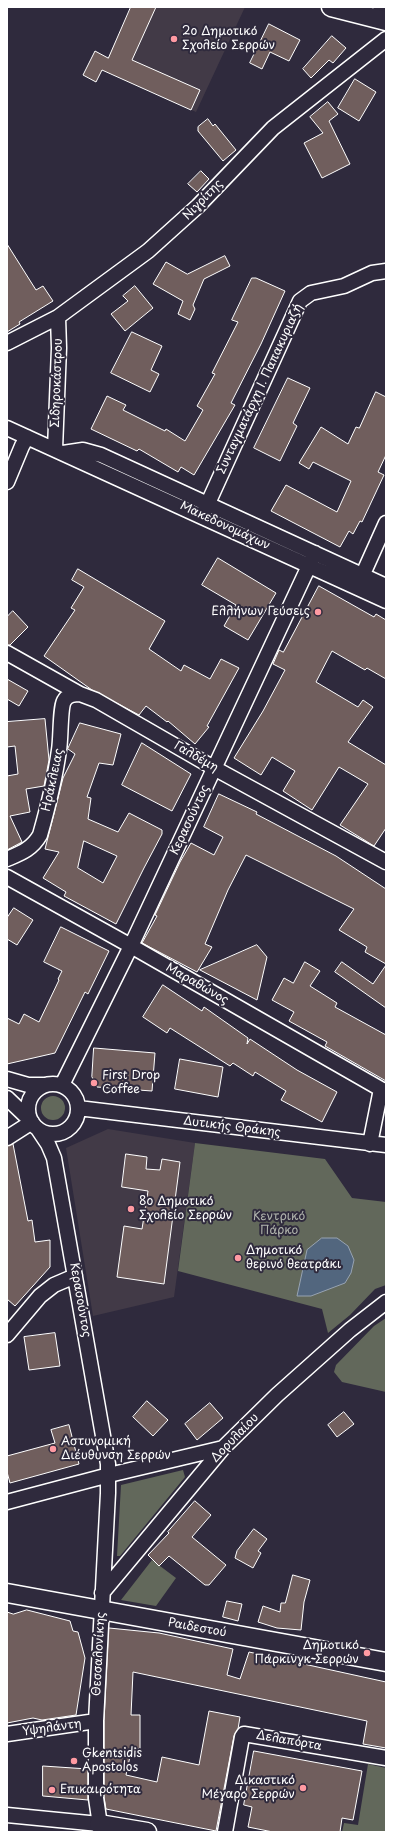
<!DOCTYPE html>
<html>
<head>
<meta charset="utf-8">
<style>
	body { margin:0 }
	#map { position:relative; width:393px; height:1839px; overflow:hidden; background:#2f2a3d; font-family:"Playpen Sans",sans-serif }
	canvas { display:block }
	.frame { position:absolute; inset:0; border:8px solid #fff; pointer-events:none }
</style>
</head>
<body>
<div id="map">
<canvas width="393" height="1839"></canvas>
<div class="frame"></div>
</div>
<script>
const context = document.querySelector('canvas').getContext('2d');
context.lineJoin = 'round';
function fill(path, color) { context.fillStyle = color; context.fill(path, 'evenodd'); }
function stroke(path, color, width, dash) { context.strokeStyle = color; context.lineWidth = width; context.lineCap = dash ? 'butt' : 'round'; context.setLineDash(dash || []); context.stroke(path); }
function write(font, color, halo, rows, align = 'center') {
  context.font = font + ' "Playpen Sans",sans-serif'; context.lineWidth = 4; context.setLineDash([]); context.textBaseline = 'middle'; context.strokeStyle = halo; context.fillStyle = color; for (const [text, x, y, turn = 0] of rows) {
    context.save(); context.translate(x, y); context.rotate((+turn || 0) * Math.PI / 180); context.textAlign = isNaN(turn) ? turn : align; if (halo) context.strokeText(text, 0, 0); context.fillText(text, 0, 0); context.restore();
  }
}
fill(new Path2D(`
	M131 7H245L196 112 103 70Z
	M108 1129 195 1143 174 1297 93 1316 66 1148Z`), '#423a47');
fill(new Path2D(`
	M41 1108a12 12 0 1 1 24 0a12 12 0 1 1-24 0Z
	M195 1143 325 1159 352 1198 386 1202V1285L375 1289 350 1315 328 1333 322 1309 178 1271Z
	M386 1318V1392L342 1382 334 1372 336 1365 374 1326Z
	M183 1470 185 1477 120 1556H117L121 1485Z
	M152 1560 176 1578 156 1606 121 1600Z
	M368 1764 386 1768V1832H342L344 1823 358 1825Z`), '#62685b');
const water = new Path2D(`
	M322 1238H337L348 1246 354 1260 351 1273 345 1283 311 1296H297L307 1250Z`);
fill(water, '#52667e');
stroke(water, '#97a3b2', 1);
const building = new Path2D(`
	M131 7H156L132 60 200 90 191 110 102 70 96 82 83 75 95 51 108 58Z
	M269 24 300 40 289 61 270 52 262 69 250 63Z
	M332 36 346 48 333 63 329 60 311 78 303 69Z
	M355 79 376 92 359 121 338 108Z
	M328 102 338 114 329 121 350 164 322 178 304 143 323 133 310 117Z
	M208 119 213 126 215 124 236 150 223 161 198 131V127Z
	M201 171 209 179 197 192 188 184Z
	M7 244 36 290 43 286 53 301 19 322 20 324 7 332Z
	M225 256 230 266 204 279 193 305 195 309 190 320 178 314 183 301 153 284 166 262 187 274Z
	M252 278H256L285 291 261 344 231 403 235 405 194 475 181 467 178 472 139 449 137 451 91 429 107 396 126 405 123 410 165 431 166 429 185 441 203 410 197 406 215 374 212 373 238 322 232 320Z
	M135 286 153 308 125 331 111 314 128 301 123 296Z
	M132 332 162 346 151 370 159 374 150 392 111 373Z
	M288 378 310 388 293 423 297 426 280 461 254 448Z
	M376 392 386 397V455L378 472 384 475 362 522 360 521 353 534 349 531 340 547 271 511 286 485 337 512 351 481 313 462 309 469 299 463 321 427 348 444 356 427 359 428Z
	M218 558 276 593 248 640 224 626 236 605 202 585Z
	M78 569 165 621 149 649 181 671 184 665 210 679 221 659 239 668 207 726 209 727 195 744 168 721 167 722 146 706 139 715 92 690 44 656 75 610 71 608 84 587 72 580Z
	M319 586 374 617 376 614 386 620V679L367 668 365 670 332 651 316 682 358 707 363 700 373 707 348 742 386 765V828L374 846 340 825 368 784 339 767 312 810 283 791 295 771 272 757 261 775 234 758 263 711 285 670 273 664 279 650 283 652Z
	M13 611 28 627 10 645H7V617Z
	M7 679 28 691 19 706 7 699Z
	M45 719 49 760 44 786 26 789 30 812 10 816 22 842 7 850V776L18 774 15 746 7 747V722Z
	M80 723 121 734 113 765 99 763 87 797 91 798 88 819 118 832 129 813 162 830V834L144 868 116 924 64 896 66 892 43 878 59 852 45 849 63 778 75 754 68 749ZM84 841 117 856 103 883 78 868Z
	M142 743 191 774 172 811 122 785Z
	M219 794 257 812 256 814 336 856 386 889V964L365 952 367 947 339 930 354 909 246 855 228 890 205 944 212 947 197 972 142 943 157 916 155 915 180 862 191 843 214 855 223 837 204 827Z
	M14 908 33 920 17 945 7 939V918Z
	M61 927 109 951 88 994 85 992 55 1053 7 1064V1018L19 1024 24 1014 39 1022 59 980 58 979 62 971 44 962Z
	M257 945 267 957 257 1000 200 970Z
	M305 962 320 971 310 986 337 1003 335 1007 386 1035V1081L325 1046 327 1042 289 1021 294 1012 272 1000 284 978 293 983Z
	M342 962 373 984 386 965V1008L335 972Z
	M163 985 202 1011 204 1007 248 1038 247 1044 250 1039 297 1070 337 1092 322 1122 281 1100 286 1091 255 1072 253 1076 233 1063 230 1066 170 1028 167 1033 143 1017Z
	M94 1048 155 1053 152 1091 97 1087 92 1077Z
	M180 1059 223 1067 218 1097 175 1089Z
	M13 1144 28 1221 32 1220 35 1242 50 1240V1267L15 1306 7 1299V1146Z
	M126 1154 147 1157 146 1169 160 1170 162 1159 180 1162 164 1284 117 1277 124 1226 142 1229 148 1191 122 1187Z
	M55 1333 60 1366 29 1370 24 1337Z
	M147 1401 168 1420 153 1436 133 1417Z
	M210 1403 223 1418 197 1440 185 1424Z
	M344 1412 354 1424 337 1437 328 1425Z
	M69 1425 79 1464 10 1483 7 1472V1456L55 1443 51 1430Z
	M195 1501 211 1515 192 1537 226 1565 209 1585H205L169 1556 159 1566 148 1555 169 1533 168 1532Z
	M254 1529 267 1539 258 1551 261 1553 253 1568 235 1558 237 1551Z
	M293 1575 310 1580 304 1602 301 1630 277 1628 258 1622 263 1606 280 1612 281 1603H285Z
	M227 1601 242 1604 238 1621 223 1617Z
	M27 1610 70 1621 73 1631 78 1632 85 1658 76 1715 42 1720 33 1718 7 1723V1612L13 1614Z
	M109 1628 159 1633 233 1649 227 1675 240 1679 249 1652 386 1682V1748L363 1744 367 1721 133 1672 131 1715H140V1749L132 1747 126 1775 157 1782 162 1757 199 1765 209 1711 240 1717 238 1729 234 1736 216 1831 106 1809 104 1797V1721Z
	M254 1751 362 1771 353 1820 342 1818 340 1832H273L248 1827 252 1807 244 1805Z
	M43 1766 88 1769V1800L43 1796Z`);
fill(building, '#705e5d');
stroke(building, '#fff', 1);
const minor = new Path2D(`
	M378 19 381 7
	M7 343 58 317 148 251 198 206 273 128 386 39
	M7 428 386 601
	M55 449 59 348 58 317
	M63 453 83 450 101 455 386 586
	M7 482 22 446 27 437
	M204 512 300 301 311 293 344 286 372 273 386 271
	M359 583 386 523
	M7 653 80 694 96 700 214 768 386 862
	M7 859C21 853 32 849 40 835 48 807 55 779 59 750 61 739 60 708 64 701 67 695 74 694 80 694
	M7 877 131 946 386 1092
	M7 1079 28 1085H44
	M28 1109a25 25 0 1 1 50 0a25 25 0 1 1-50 0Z
	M62 1085 131 946 315 553
	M7 1098 30 1120
	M78 1108 386 1145
	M38 1129 48 1144 54 1158 108 1464V1493L96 1721V1798L101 1832
	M7 1138 32 1122
	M370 1144 381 1089
	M7 1335 40 1296 54 1285 75 1276
	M7 1502 109 1475 223 1448
	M102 1593 223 1448 277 1395 350 1330 386 1302
	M7 1734 96 1721
	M7 1815 99 1824
	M225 1832 242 1737 244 1734 386 1758`);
const major = new Path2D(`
	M331 7 386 21
	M7 1593 386 1662
	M99 1824 147 1832`);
stroke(minor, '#fff', 17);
stroke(major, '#fff', 21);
stroke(minor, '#2f2a3d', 14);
stroke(major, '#2f2a3d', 18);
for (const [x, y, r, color] of [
	[174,39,4,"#ff9aa2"],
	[318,612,4,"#ff9aa2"],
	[94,1083,4,"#ff9aa2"],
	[131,1209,4,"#ff9aa2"],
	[238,1258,4,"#ff9aa2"],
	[53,1449,4,"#ff9aa2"],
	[367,1653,4,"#ff9aa2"],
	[74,1761,4,"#ff9aa2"],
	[303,1788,4,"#ff9aa2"],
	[52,1790,4,"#ff9aa2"]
]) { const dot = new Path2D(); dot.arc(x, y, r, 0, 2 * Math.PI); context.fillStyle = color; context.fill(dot); stroke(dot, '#2f2a3d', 1.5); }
write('12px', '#fff', '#2f2a3d', [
	["2ο Δημοτικό",182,32],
	["Σχολείο Σερρών",182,46],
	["Ελλήνων Γεύσεις",310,612,"right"],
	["First Drop",102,1076],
	["Coffee",102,1090],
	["8ο Δημοτικό",139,1202],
	["Σχολείο Σερρών",139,1216],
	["Δημοτικό",246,1251],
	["θερινό θεατράκι",246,1265],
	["Αστυνομική",61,1442],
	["Διέυθυνση Σερρών",61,1456],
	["Δημοτικό",359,1646,"right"],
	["Πάρκινγκ Σερρών",359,1660,"right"],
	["Gkentsidis",82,1754],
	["Apostolos",82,1768],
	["Δικαστικό",295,1781,"right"],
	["Μέγαρο Σερρών",295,1795,"right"],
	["Επικαιρότητα",60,1790]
], 'left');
write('12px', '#fff', '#2f2a3d', [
	["Νιγρίτης",203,200,-46],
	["Σιδηροκάστρου",57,383,-88],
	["Συνταγματάρχη Ι. Παπακυριαζή",260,389,-65],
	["Μακεδονομάχων",225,526,25],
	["Γαλδέμη",196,757,30],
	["Ηράκλειας",53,780,-78],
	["Κερασούντος",190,820,-65],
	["Μαραθώνος",197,984,30],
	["Δυτικής Θράκης",232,1127,7],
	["Κερασούντος",80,1300,80],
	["Δορυλαίου",235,1438,-46],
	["Ραιδεστού",197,1628,10],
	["Θεσσαλονίκης",99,1654,-87],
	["Υψηλάντη",52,1728,-8],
	["Δελαπόρτα",289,1741,10]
]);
write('12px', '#b0b4ad', '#2f2a3d', [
	["Κεντρικό",279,1217],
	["Πάρκο",279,1231]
]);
</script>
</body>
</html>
